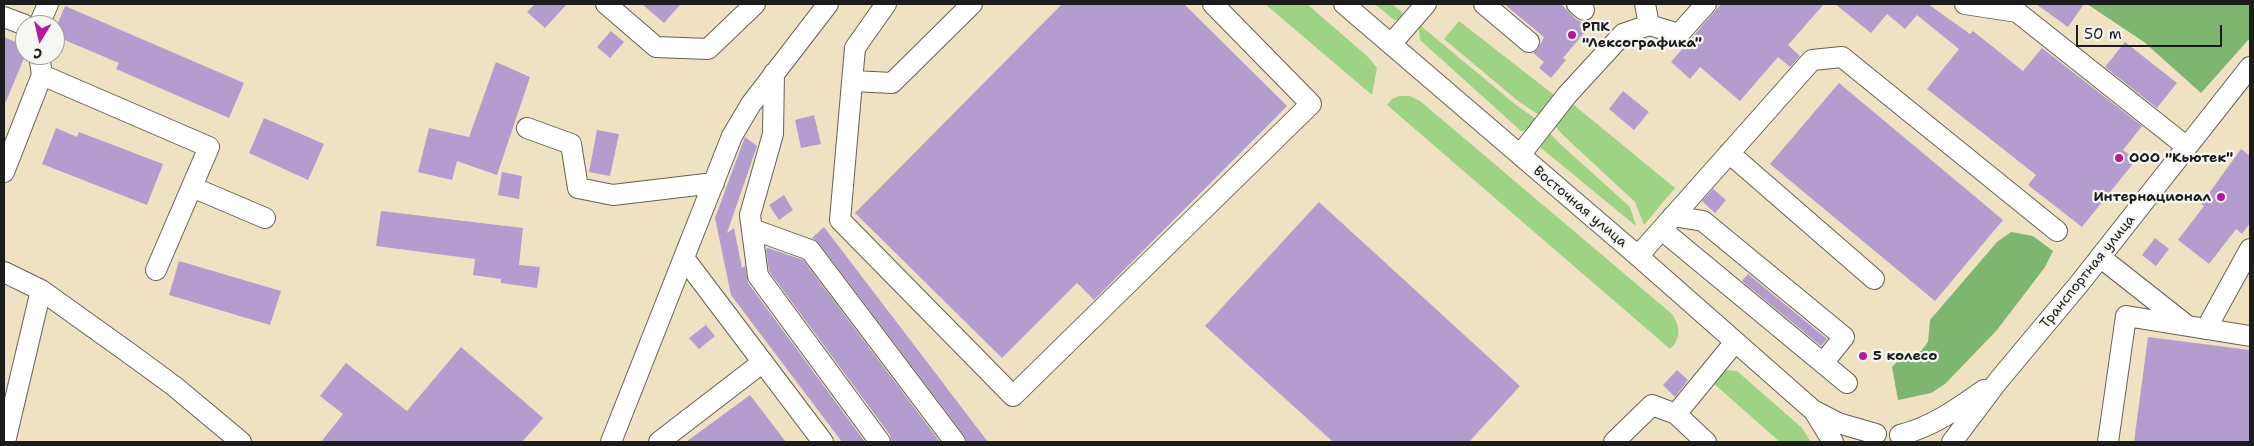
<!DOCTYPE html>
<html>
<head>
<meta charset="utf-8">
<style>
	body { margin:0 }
	#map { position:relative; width:2254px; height:446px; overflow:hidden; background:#eee2c3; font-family:"Shantell Sans",sans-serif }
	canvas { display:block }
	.frame { position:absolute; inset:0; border:5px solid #1c1c1c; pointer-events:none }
	.north { position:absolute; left:15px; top:15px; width:50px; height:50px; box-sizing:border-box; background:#f6f6f2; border:1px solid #9f9f9c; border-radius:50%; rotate:189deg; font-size:14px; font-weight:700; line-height:20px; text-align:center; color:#1c1c1c }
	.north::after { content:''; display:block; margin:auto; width:18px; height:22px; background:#b5179e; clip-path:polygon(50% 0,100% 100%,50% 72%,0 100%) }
	.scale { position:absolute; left:2076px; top:25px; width:146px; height:22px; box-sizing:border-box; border:2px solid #1c1c1c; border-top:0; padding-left:6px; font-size:15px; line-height:18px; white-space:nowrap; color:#1c1c1c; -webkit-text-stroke:4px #f6f6f2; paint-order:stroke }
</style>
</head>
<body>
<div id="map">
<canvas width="2254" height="446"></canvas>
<div class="frame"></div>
<div class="north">С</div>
<div class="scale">50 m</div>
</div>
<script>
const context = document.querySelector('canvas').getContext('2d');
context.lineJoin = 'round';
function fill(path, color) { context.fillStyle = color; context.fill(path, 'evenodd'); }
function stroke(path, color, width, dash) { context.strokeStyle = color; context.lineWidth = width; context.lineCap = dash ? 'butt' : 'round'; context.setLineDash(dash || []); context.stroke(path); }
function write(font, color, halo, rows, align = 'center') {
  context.font = font + ' "Shantell Sans",sans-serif'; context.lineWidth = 4.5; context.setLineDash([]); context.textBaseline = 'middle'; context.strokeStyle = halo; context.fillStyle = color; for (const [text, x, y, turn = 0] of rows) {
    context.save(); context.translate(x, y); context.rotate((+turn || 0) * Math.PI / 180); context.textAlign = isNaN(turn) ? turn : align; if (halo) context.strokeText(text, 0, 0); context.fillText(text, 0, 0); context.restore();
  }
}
fill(new Path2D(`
	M1265 4H1307L1368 57 1377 68 1372 95Z
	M1375 4H1392L1402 12V16L1397 20H1394Z
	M1459 21 1558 98 1542 117 1518 101 1444 39Z
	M1421 26 1516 105 1539 121 1531 130 1521 131 1420 40 1419 29Z
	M1399 96H1410L1420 101 1672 314C1680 326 1682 338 1670 349L1387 105 1392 99Z
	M1569 101 1675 188 1644 225 1635 202 1564 136 1551 122Z
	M1546 129 1557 141 1630 207 1636 226 1541 148 1539 137Z
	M1725 370 1737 371 1802 428 1811 442H1780L1713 383Z`), '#9ed383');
fill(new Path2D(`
	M2087 4H2250V38L2201 93 2144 42Z
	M2011 232 2033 236 2053 251 2045 267 1997 330 1945 384 1931 393 1898 400 1892 367 1900 359 1921 351 1928 342 1930 320 1997 242Z`), '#7eb571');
fill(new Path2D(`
	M535 4H567L545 28 527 12Z
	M642 4H681L664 23Z
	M1062 4H1184L1287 106 1094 300 1077 283 1002 358 855 213Z
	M1504 4H1561L1576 19 1589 27 1563 58 1566 60 1551 78 1539 68 1544 62 1533 53 1538 49 1544 37Z
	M1721 4H1824L1788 45 1800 56 1790 67 1778 57 1740 101 1700 67 1690 79 1671 62Z
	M1835 4H1928L1970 34 1973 31 2023 71 2042 48 2142 126 2123 150 2136 160 2082 227 2028 185 2036 175 1927 89 1959 49 1917 15 1905 29 1887 14 1871 33Z
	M2036 4H2084L2068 27Z
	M65 6 244 83 229 118 116 69 119 63 55 36V30Z
	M611 31 624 42 610 58 597 47Z
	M4 37 25 46V56L4 106Z
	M2125 42 2177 83 2157 108 2105 67Z
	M496 62 530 77 497 175 457 161 452 180 418 172 429 128 469 137Z
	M1839 83 2003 220 1935 301 1770 164Z
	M1623 91 1649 112 1634 130 1609 109Z
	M814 115 821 144 801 148 795 120Z
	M264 118 324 144 308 180 249 153Z
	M56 128 77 137 79 132 163 164 147 205 42 164Z
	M597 130 619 134 610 176 589 172Z
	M745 137 757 146 727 233 734 228 742 268 745 266 748 283 865 442H842L731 295 715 218Z
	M2241 149 2250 156V223L2242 234 2236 229 2209 264 2178 240 2204 206 2201 204Z
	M502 172 522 176 519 199 498 195Z
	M1713 189 1726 200 1715 213 1702 201Z
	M784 195 793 210 779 220 769 205Z
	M1319 202 1520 386 1469 442H1333L1205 326Z
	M381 211 523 228 519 265 540 267 537 288 501 283V279L473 275 475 259 376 246Z
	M824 227 988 442H967L964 435 819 243 812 238Z
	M2155 238 2169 249 2156 266 2142 255Z
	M768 248 803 260 940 442H892L890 435 769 271 766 249Z
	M179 261 281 291 270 325 169 295Z
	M1748 274 1827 339 1821 346 1742 281Z
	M706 325 715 336 699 349 689 338Z
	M2148 337 2250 350V442H2134Z
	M461 347 543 418 522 442H321L343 414 320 396 346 363 407 411Z
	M1677 370 1688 380 1675 397 1663 385Z
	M750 395 786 442H686Z`), '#b39dcf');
const minor = new Path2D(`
	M606 4 656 47 708 49 755 4
	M886 4 855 48 840 220 1013 396 1311 104 1213 4
	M1344 4 1638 256 1814 411 1833 442
	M1484 4 1529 42
	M1577 4 1584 10
	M1645 4 1649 25
	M1965 4 2017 12 2187 147
	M4 17 25 25
	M39 25 48 4
	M1391 44 1426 4
	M39 55 42 75
	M774 73 773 134 750 215 758 276 880 442
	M853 81 892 83 972 4
	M527 128 571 144 578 188 613 195 714 183
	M1729 153 1874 279
	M1520 155 1567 95 1623 34 1649 25 1679 34 1706 4
	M4 172 42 75 209 147 156 270
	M192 187 265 218
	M1673 216 1703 221 1844 337 1823 363
	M752 229 810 250 955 442
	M1662 230 1847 383
	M1638 256 1812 60 1842 57 2057 231
	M2100 257 2185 324
	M684 258 823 442
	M4 272 41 290 129 353 174 386 241 442
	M2206 329 2250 249
	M1815 411 1838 423 1876 434
	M1676 414 1735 342
	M1900 435C1932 427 1957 409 1984 390
	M5 442 41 290
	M611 442 732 136 751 104 828 4
	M659 442 763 362
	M1614 442 1652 405 1676 414 1706 442
	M1952 442 1998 381 2079 284 2250 67
	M2108 442 2126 316 2250 336`);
stroke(minor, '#666156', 22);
stroke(minor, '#fff', 20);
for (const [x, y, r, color] of [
	[1572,35,5,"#b5179e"],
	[2119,158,5,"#b5179e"],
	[2221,197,5,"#b5179e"],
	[1863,356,5,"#b5179e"]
]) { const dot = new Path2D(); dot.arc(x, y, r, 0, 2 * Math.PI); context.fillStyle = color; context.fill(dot); stroke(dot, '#f6f6f2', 2); }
write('bold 14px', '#1c1c1c', '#f6f6f2', [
	["РПК",1582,27],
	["\"Лексографика\"",1582,43],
	["ООО \"Кьютек\"",2129,158],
	["Интернационал",2211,197,"right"],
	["5 колесо",1873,356]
], 'left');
write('14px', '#1c1c1c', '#f6f6f2', [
	["Восточная улица",1580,207,40],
	["Транспортная улица",2088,272,-51]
]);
</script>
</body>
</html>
